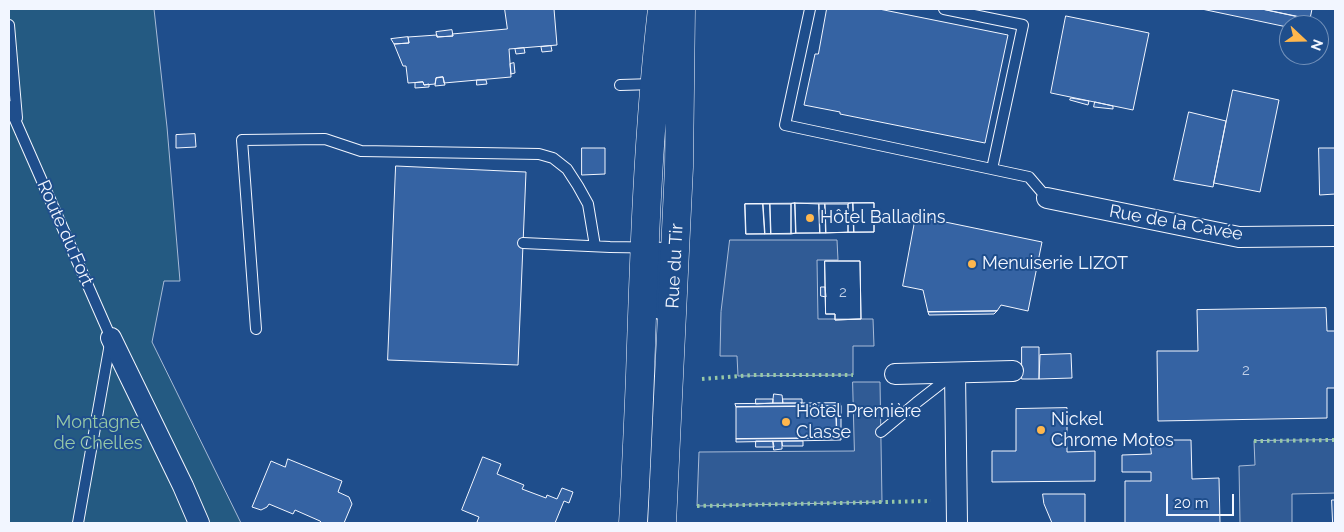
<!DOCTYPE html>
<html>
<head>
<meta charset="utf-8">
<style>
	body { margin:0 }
	#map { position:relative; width:1344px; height:532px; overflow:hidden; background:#1f4e8c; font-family:Raleway,sans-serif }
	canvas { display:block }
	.frame { position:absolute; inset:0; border:10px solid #f2f6ff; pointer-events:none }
	.north { position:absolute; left:1279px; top:15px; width:50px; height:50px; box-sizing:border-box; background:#1f4e8c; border:1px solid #7391ba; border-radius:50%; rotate:111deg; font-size:14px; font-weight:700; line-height:20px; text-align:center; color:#f2f6ff }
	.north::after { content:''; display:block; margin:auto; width:18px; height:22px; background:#ffb74d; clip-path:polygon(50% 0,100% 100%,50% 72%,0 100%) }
	.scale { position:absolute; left:1166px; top:494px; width:68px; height:22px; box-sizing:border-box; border:2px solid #f2f6ff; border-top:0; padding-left:6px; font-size:15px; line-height:18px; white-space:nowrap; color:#f2f6ff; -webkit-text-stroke:4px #1f4e8c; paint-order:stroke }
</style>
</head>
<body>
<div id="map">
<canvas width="1344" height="532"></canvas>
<div class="frame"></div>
<div class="north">N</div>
<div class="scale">20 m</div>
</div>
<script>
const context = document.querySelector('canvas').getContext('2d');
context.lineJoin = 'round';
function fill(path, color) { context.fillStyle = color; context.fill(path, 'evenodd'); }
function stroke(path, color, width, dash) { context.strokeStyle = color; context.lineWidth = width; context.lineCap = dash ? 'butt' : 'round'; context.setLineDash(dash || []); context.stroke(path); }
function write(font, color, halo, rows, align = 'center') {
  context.font = font + ' Raleway,sans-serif'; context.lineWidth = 4; context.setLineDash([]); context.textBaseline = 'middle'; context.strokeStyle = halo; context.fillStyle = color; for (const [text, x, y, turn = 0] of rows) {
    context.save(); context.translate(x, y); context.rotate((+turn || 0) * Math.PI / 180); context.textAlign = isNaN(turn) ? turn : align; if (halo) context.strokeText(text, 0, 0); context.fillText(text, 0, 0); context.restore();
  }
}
const green = new Path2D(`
	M9 9H154L167 127 180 281H164L152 342 241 523H9Z`);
fill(green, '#245a82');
stroke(green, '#a8bbd7', 1);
const parking = new Path2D(`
	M730 240H837L838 260H817L818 319H873L874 346H853V375L738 376 737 356H720L721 312Z
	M853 382H880L882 502 697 506 699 452 854 451Z
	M1335 440V493L1292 494V523H1240L1239 466 1255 465 1254 441Z`);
fill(parking, '#305b95');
stroke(parking, '#a8bbd7', 1);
const building = new Path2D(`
	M505 9H554L557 45 509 49 511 77 444 83 443 77 436 78 435 84 424 85 423 82 408 83 406 66H403L394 44 409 43 408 37 437 35V37L453 36 452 34 507 29Z
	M827 9H879L1008 35 985 143 840 114V112L804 105 815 54H818Z
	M1202 9H1262L1310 19 1309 25H1289V27Z
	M1262 9H1312L1310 19Z
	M1066 16 1149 33 1133 110 1051 93Z
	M452 30 453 36 437 37 436 32Z
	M408 37 409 43 394 44 391 39Z
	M551 46 552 51 542 52 541 47Z
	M524 48 525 53 516 54 515 49Z
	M514 63 515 73 511 74 510 64Z
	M443 77 445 85 435 86 436 78Z
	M477 80H486L487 84 477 85Z
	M423 82 424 85 429 84V87L415 88V83Z
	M1233 90 1279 100 1260 192 1214 183Z
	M1071 98 1089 101 1088 105 1070 100Z
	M1095 102 1113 106V109L1094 107Z
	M1189 112 1226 121 1213 187 1174 180Z
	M195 134 196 147 176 148V135Z
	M582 148H605V174L582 175Z
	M1319 148H1335V194L1320 195Z
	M396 166 526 172 518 365 388 360Z
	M795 203 819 204 820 233H796Z
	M795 203 796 233 791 234V204Z
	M853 203 854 232H848V204Z
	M853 203H874V232H854Z
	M874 203V232L746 234 745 204Z
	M745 204H763L765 234H746Z
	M763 204H770L771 234H765Z
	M770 204H791V234H771Z
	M819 204H825L826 233H820Z
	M825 204H848V232L826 233Z
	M916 216 1042 242 1028 311 1001 305 997 311 928 312 923 290 903 286Z
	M825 261H860L861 319 835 320V314H826Z
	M825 261H860L861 319 835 320V314H826Z
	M821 287H825L826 297 821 296Z
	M1326 308 1327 331H1335V388H1327V418L1158 421 1157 351H1198L1197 310Z
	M997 311 994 314 929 315 928 312Z
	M1022 347H1039V379H1022Z
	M1071 354 1072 378 1039 379 1040 355Z
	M774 394 782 395 783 403H773Z
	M756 399H773V403L756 404Z
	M783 399H802V403H783Z
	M840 403 841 406 736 407 735 404Z
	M836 406 837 438 736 439V407Z
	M836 406H841V438H837Z
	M1067 408V452L1095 451V481L992 482V451H1016V409Z
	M841 438V440L736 442V439Z
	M1150 440H1191L1192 479 1219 478 1220 523H1125V481H1151V472H1122V455L1151 454Z
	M756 441H773L774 447H756Z
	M773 441H782V449L774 450Z
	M782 441H803V446H783Z
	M483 457 501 464 497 474 524 485 522 489 546 498 547 495 557 499 562 488 573 492 569 503 564 501 555 523H480L477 522 479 517 462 510Z
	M288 459 342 481 338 492 349 497 352 504 344 523H322L320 521 295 510 293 514 269 504 267 507 261 510 252 507 271 461 285 467Z
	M1043 494H1085V523H1052L1044 504Z
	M1332 500H1335V523H1333Z`);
fill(building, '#3563a3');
stroke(building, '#f2f6ff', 1);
const service = new Path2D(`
	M810 9 785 125 1029 177 1047 198
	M944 9 1023 25 992 169
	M9 25 17 118
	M620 85 654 84
	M9 106 111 338 78 523
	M523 243 610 247 675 248
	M256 329 242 140 325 139 361 151 539 154 553 158 567 169 578 186 588 204 595 246
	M881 432 916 403 952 375`);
const minor = new Path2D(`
	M1047 198 1239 237 1335 236
	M644 248 660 266V309
	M111 338 183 486 199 523
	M955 373 957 523
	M895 374 1013 371`);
const secondary = new Path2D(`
	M633 523C636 474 638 425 640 376 644 253 648 131 662 9
	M662 523 679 167 681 9`);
stroke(service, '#f2f6ff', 12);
stroke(minor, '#f2f6ff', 22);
stroke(secondary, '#f2f6ff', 29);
stroke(service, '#1f4e8c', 10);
stroke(minor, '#1f4e8c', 20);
stroke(secondary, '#1f4e8c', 28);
stroke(new Path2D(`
	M702 379 754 375H853
	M1254 441 1335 440
	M697 506 931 501`), '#97c8a6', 4, [2.5, 4]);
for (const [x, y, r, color] of [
	[810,218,5,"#ffb74d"],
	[972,264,5,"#ffb74d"],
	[786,422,5,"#ffb74d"],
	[1041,430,5,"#ffb74d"]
]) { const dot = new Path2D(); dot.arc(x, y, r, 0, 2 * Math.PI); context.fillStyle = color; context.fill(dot); stroke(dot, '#1f4e8c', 2); }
write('15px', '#c3d1e8', null, [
	["2",843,292],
	["2",1246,370]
]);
write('18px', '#f2f6ff', '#1f4e8c', [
	["Hôtel Balladins",820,218],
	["Menuiserie LIZOT",982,264],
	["Hôtel Première",796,412],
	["Classe",796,433],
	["Nickel",1051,420],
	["Chrome Motos",1051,441]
], 'left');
write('18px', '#f2f6ff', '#1f4e8c', [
	["Rue de la Cavée",1176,223,10],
	["Route du Fort",65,233,66],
	["Rue du Tir",675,266,-87]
]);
write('18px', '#97c8a6', '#1f4e8c', [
	["Montagne",98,423],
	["de Chelles",98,444]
]);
</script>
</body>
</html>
